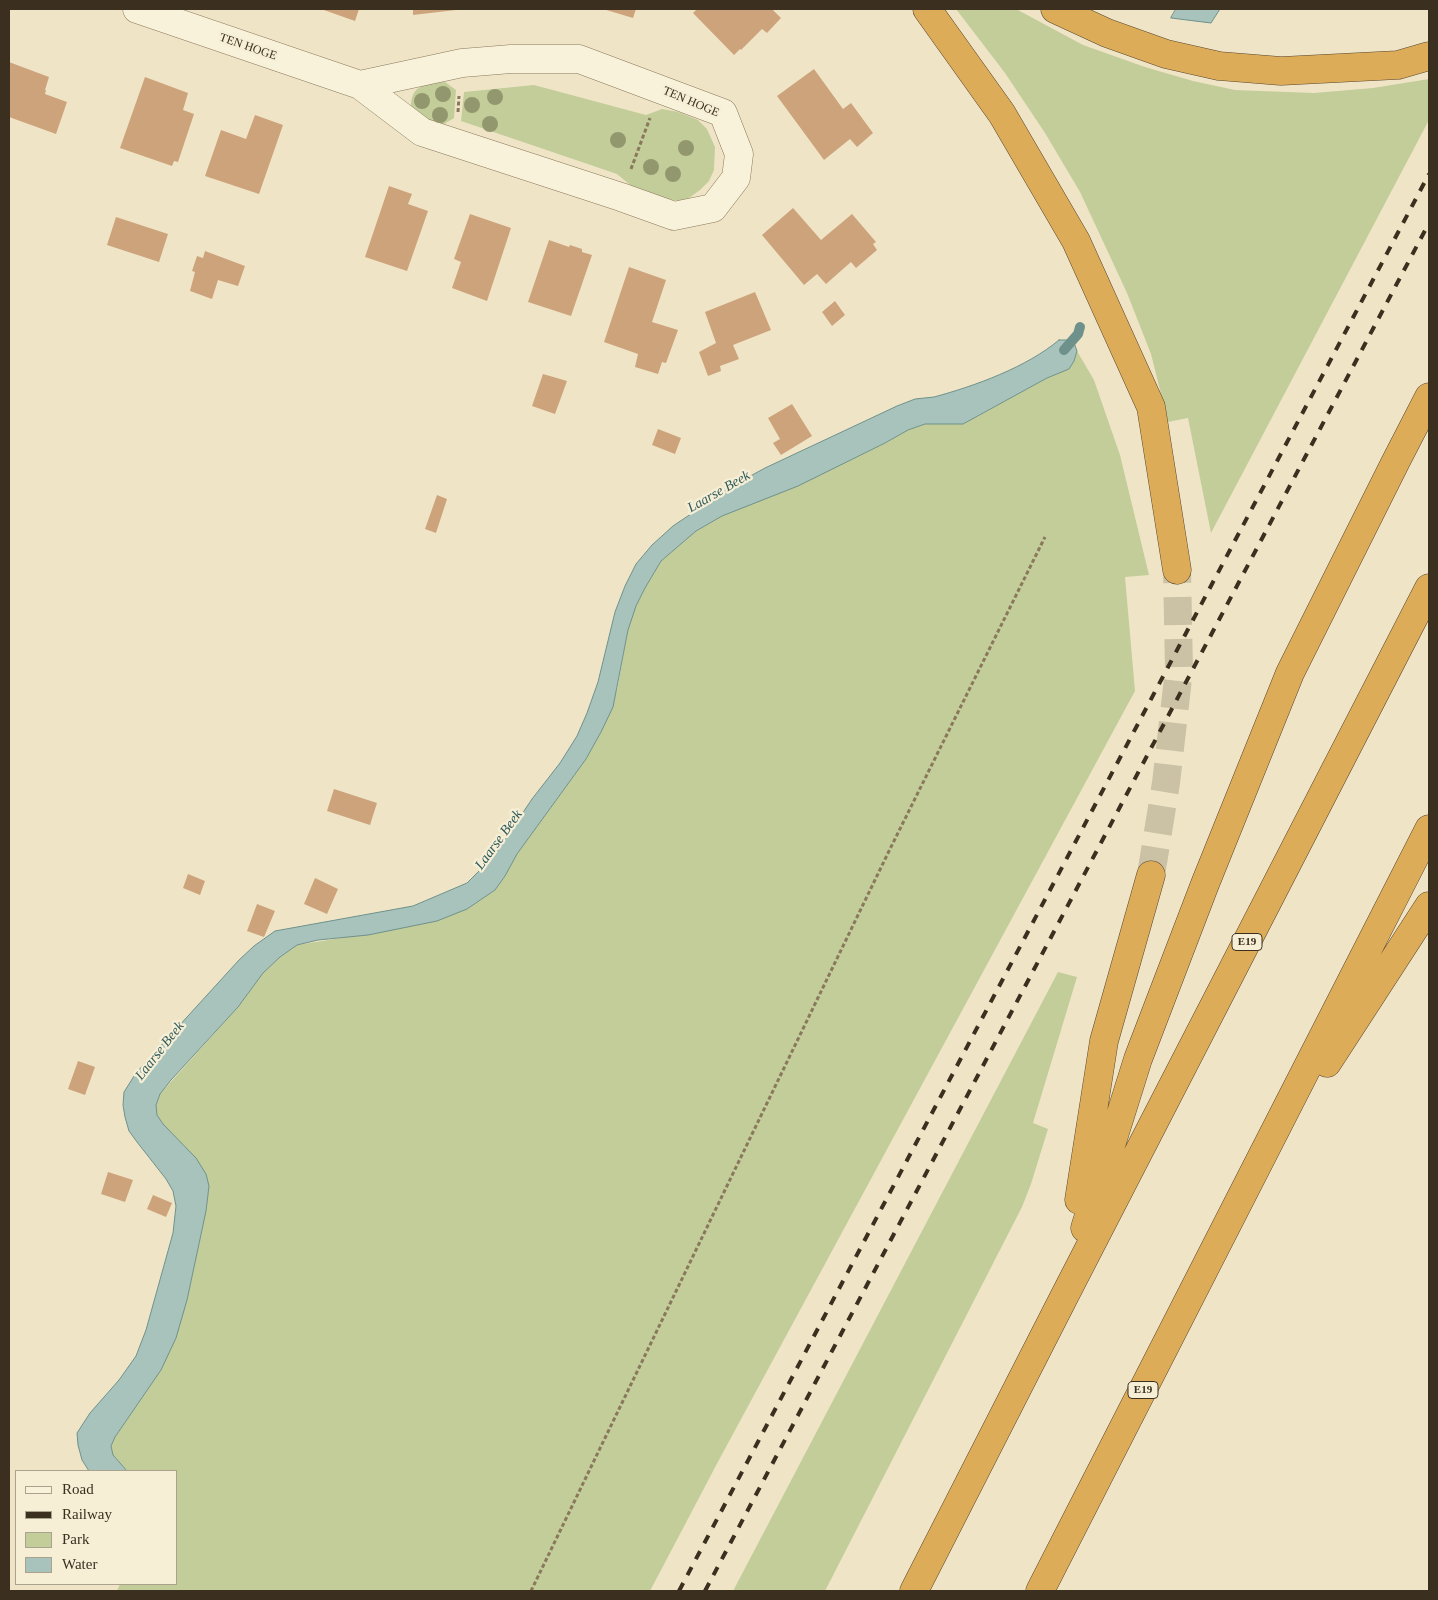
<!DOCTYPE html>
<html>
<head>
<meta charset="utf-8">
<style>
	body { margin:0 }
	#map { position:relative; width:1438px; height:1600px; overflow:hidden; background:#efe5c6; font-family:Georgia,serif }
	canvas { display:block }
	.frame { position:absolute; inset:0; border:10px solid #3b2f1f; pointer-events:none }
	.legend { position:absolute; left:15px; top:1470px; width:162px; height:115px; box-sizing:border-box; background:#f6efd6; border:1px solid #aba28d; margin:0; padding:6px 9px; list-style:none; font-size:15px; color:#3b2f1f }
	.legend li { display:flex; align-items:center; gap:10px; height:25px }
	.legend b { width:25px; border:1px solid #aba28d }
</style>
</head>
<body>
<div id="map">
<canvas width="1438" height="1600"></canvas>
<div class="frame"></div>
<ul class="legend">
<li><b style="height:6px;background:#f9f2da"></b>Road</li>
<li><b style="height:6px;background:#3b2f1f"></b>Railway</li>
<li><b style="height:14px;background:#c3cd9a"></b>Park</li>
<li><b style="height:14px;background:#a8c2bc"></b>Water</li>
</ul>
</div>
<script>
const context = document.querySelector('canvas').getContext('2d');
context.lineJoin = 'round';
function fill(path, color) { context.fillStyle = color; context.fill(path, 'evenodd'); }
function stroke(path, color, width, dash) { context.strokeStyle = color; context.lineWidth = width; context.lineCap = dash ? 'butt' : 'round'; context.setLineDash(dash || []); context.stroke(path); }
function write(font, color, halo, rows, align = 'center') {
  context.font = font + ' Georgia,serif'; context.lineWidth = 4.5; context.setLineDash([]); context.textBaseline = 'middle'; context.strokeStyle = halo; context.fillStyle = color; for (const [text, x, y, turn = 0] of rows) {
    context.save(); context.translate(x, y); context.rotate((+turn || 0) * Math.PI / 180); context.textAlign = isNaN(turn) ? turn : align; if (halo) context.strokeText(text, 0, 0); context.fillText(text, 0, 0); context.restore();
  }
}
fill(new Path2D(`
	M956 9H1016L1083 45 1145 67 1193 81 1235 90 1314 93 1373 88 1429 79V120L1211 533 1188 418 1168 422 1151 354 1127 293 1080 192 1045 133 1005 73Z
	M445 82 456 90 454 118 441 126 426 122 411 109C410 84 426 84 445 82Z
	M534 85 646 115 662 109 678 112 698 120 707 129 715 147 714 170 709 181 700 190 689 198 680 201 663 198 635 189 617 174 461 121 464 92Z
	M1077 351 1094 380 1120 455 1149 575 1125 577 1135 691 720 1458 650 1591H117L120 1584H176V1471H127L113 1455 111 1446 115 1437 161 1370 187 1300 206 1211 209 1186 176 1138 163 1124 157 1115 156 1105 160 1094 238 1007 263 973 280 957 297 945 341 938 467 909 495 890 505 876 517 854 586 759 601 732 617 690 628 630 636 606 645 588 661 561 696 531 722 516 846 462 885 443 908 430 925 424H963L1047 378 1069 369 1074 361Z
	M1058 972 1077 977 1033 1123 1048 1129 1031 1184 1022 1207 825 1591H733Z`), '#c3cd9a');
const water = new Path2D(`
	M1176 9H1220L1211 23 1171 18Z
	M1059 340H1073L1077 351 1074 361 1069 369 1047 378 963 424H925L908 430 885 443 798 486 722 516 696 531 661 561 645 588 636 606 628 630 613 707 601 732 586 759 517 854 505 876 495 890 467 909 437 921 368 935 318 940 297 945 280 957 263 973 238 1007 171 1080 160 1094 156 1105 157 1115 163 1124 196 1158 206 1174 209 1186 206 1211 187 1300 176 1338 161 1370 115 1437 111 1446 113 1455 127 1471H89L82 1460 78 1445 77 1433 90 1413 119 1380 136 1356 146 1330 173 1233 176 1206 173 1191 166 1179 137 1142 129 1131 125 1117 123 1105 124 1092 136 1073 239 960 254 946 275 931 413 906 467 883 494 856 532 799 560 763 577 736 587 713 598 682 615 612 625 586 636 564 652 545 673 526 734 485 765 468 897 406C903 404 909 401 915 399 921 398 928 398 934 397 975 386 1027 367 1059 340Z`);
fill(water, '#a8c2bc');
stroke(water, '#6e918b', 1);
stroke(new Path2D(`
	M1064 350 1078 334 1080 327`), '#6e918b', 10);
fill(new Path2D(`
	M321 9H359L355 21Z
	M413 9H456V10L413 15Z
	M603 9H636L633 18Z
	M697 9H772L781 18 767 33 762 29 741 50 740 49 734 55 693 13Z
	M9 62 49 77 45 90H46L45 94 67 102 56 134 9 117Z
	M814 69 843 109 851 103 873 133 857 147 850 139 824 160 777 96Z
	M145 77 188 93 183 110 194 114 178 162 174 161 172 166 120 148Z
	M255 115 283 125 259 194 205 176 221 130 246 139Z
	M389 186 412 194 408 204 428 211 407 271 365 257Z
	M793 208 821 240 852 214 876 242 873 244 877 250 856 268 851 262 826 284 817 274 804 285 762 235Z
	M470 214 511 228 487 301 452 288 461 262 454 259Z
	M116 217 168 234 159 262 107 245Z
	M549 240 569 247 570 245 582 249V252L592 255 571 316 528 302Z
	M205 251 245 266 238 286 218 280 212 299 190 291 195 272 192 271 197 256 203 258Z
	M629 267 666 280 652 322 678 330 666 363 662 362 658 374 635 367 638 354 604 342Z
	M755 292 771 330 733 345 739 359 720 366 721 371 708 376 699 352 716 343 705 312Z
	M835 301 845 315 832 326 822 312Z
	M543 374 567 381 555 414 532 406Z
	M792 404 812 436 781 455 773 443 780 439 768 418Z
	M658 429 681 438 675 454 652 445Z
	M437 495 447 499 436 533 425 529Z
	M334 789 377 803 370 825 327 811Z
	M188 874 205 881 200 895 183 888Z
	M315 878 338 889 327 914 304 904Z
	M257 904 275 911 264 937 247 931Z
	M78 1061 95 1067 85 1095 68 1089Z
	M108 1172 133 1180 125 1202 101 1194Z
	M153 1195 172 1203 166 1217 147 1209Z`), '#cda37c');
stroke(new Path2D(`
	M1151 875 1166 783 1179 670 1177 570`), '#cbc1a5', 28, [28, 14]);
const minor = new Path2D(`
	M137 9 360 85 422 132 621 197 674 216 713 208 736 178 739 154 723 113 579 59H511L462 63 360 85`);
const highway = new Path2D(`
	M927 9 1002 114 1076 241 1151 407 1177 570
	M1055 9 1107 33 1166 54 1219 66 1281 71 1398 65 1429 56
	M1327 1063 1429 906
	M1079 1200 1104 1041 1151 875
	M1085 1228 1138 1059 1205 884 1290 673 1396 461 1429 397
	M914 1591 1065 1295 1429 588
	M1040 1591 1429 829`);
stroke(minor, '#8a785c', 29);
stroke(highway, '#584630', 29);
stroke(new Path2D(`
	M458 112 459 96
	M631 169 650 118
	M531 1591 889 851 1045 537`), '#8a785c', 3, [4, 2.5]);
stroke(minor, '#f9f2da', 28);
stroke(highway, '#ddac58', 28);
stroke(new Path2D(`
	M679 1591 1429 174
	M705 1591 1429 223`), '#3b2f1f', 4, [9, 9]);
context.fillStyle = '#93976e';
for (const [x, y] of [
	[443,94],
	[495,97],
	[422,101],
	[472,105],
	[440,115],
	[490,124],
	[618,140],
	[686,148],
	[651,167],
	[673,174]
]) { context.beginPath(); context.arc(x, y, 8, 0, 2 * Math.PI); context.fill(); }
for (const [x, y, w] of [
	[1247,942,30],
	[1143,1390,30]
]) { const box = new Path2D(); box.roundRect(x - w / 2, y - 8.5, w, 17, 4); context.fillStyle = '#f6efd6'; context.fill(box); stroke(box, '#3b2f1f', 1); }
write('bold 11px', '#3b2f1f', null, [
	["E19",1247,942],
	["E19",1143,1390]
]);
write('12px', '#3b2f1f', '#f6efd6', [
	["TEN HOGE",248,47,19],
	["TEN HOGE",691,102,23]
]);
write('italic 14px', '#2f5a5a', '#f6efd6', [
	["Laarse Beek",719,492,-30],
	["Laarse Beek",499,840,-54],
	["Laarse Beek",160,1051,-52]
]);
</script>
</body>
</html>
